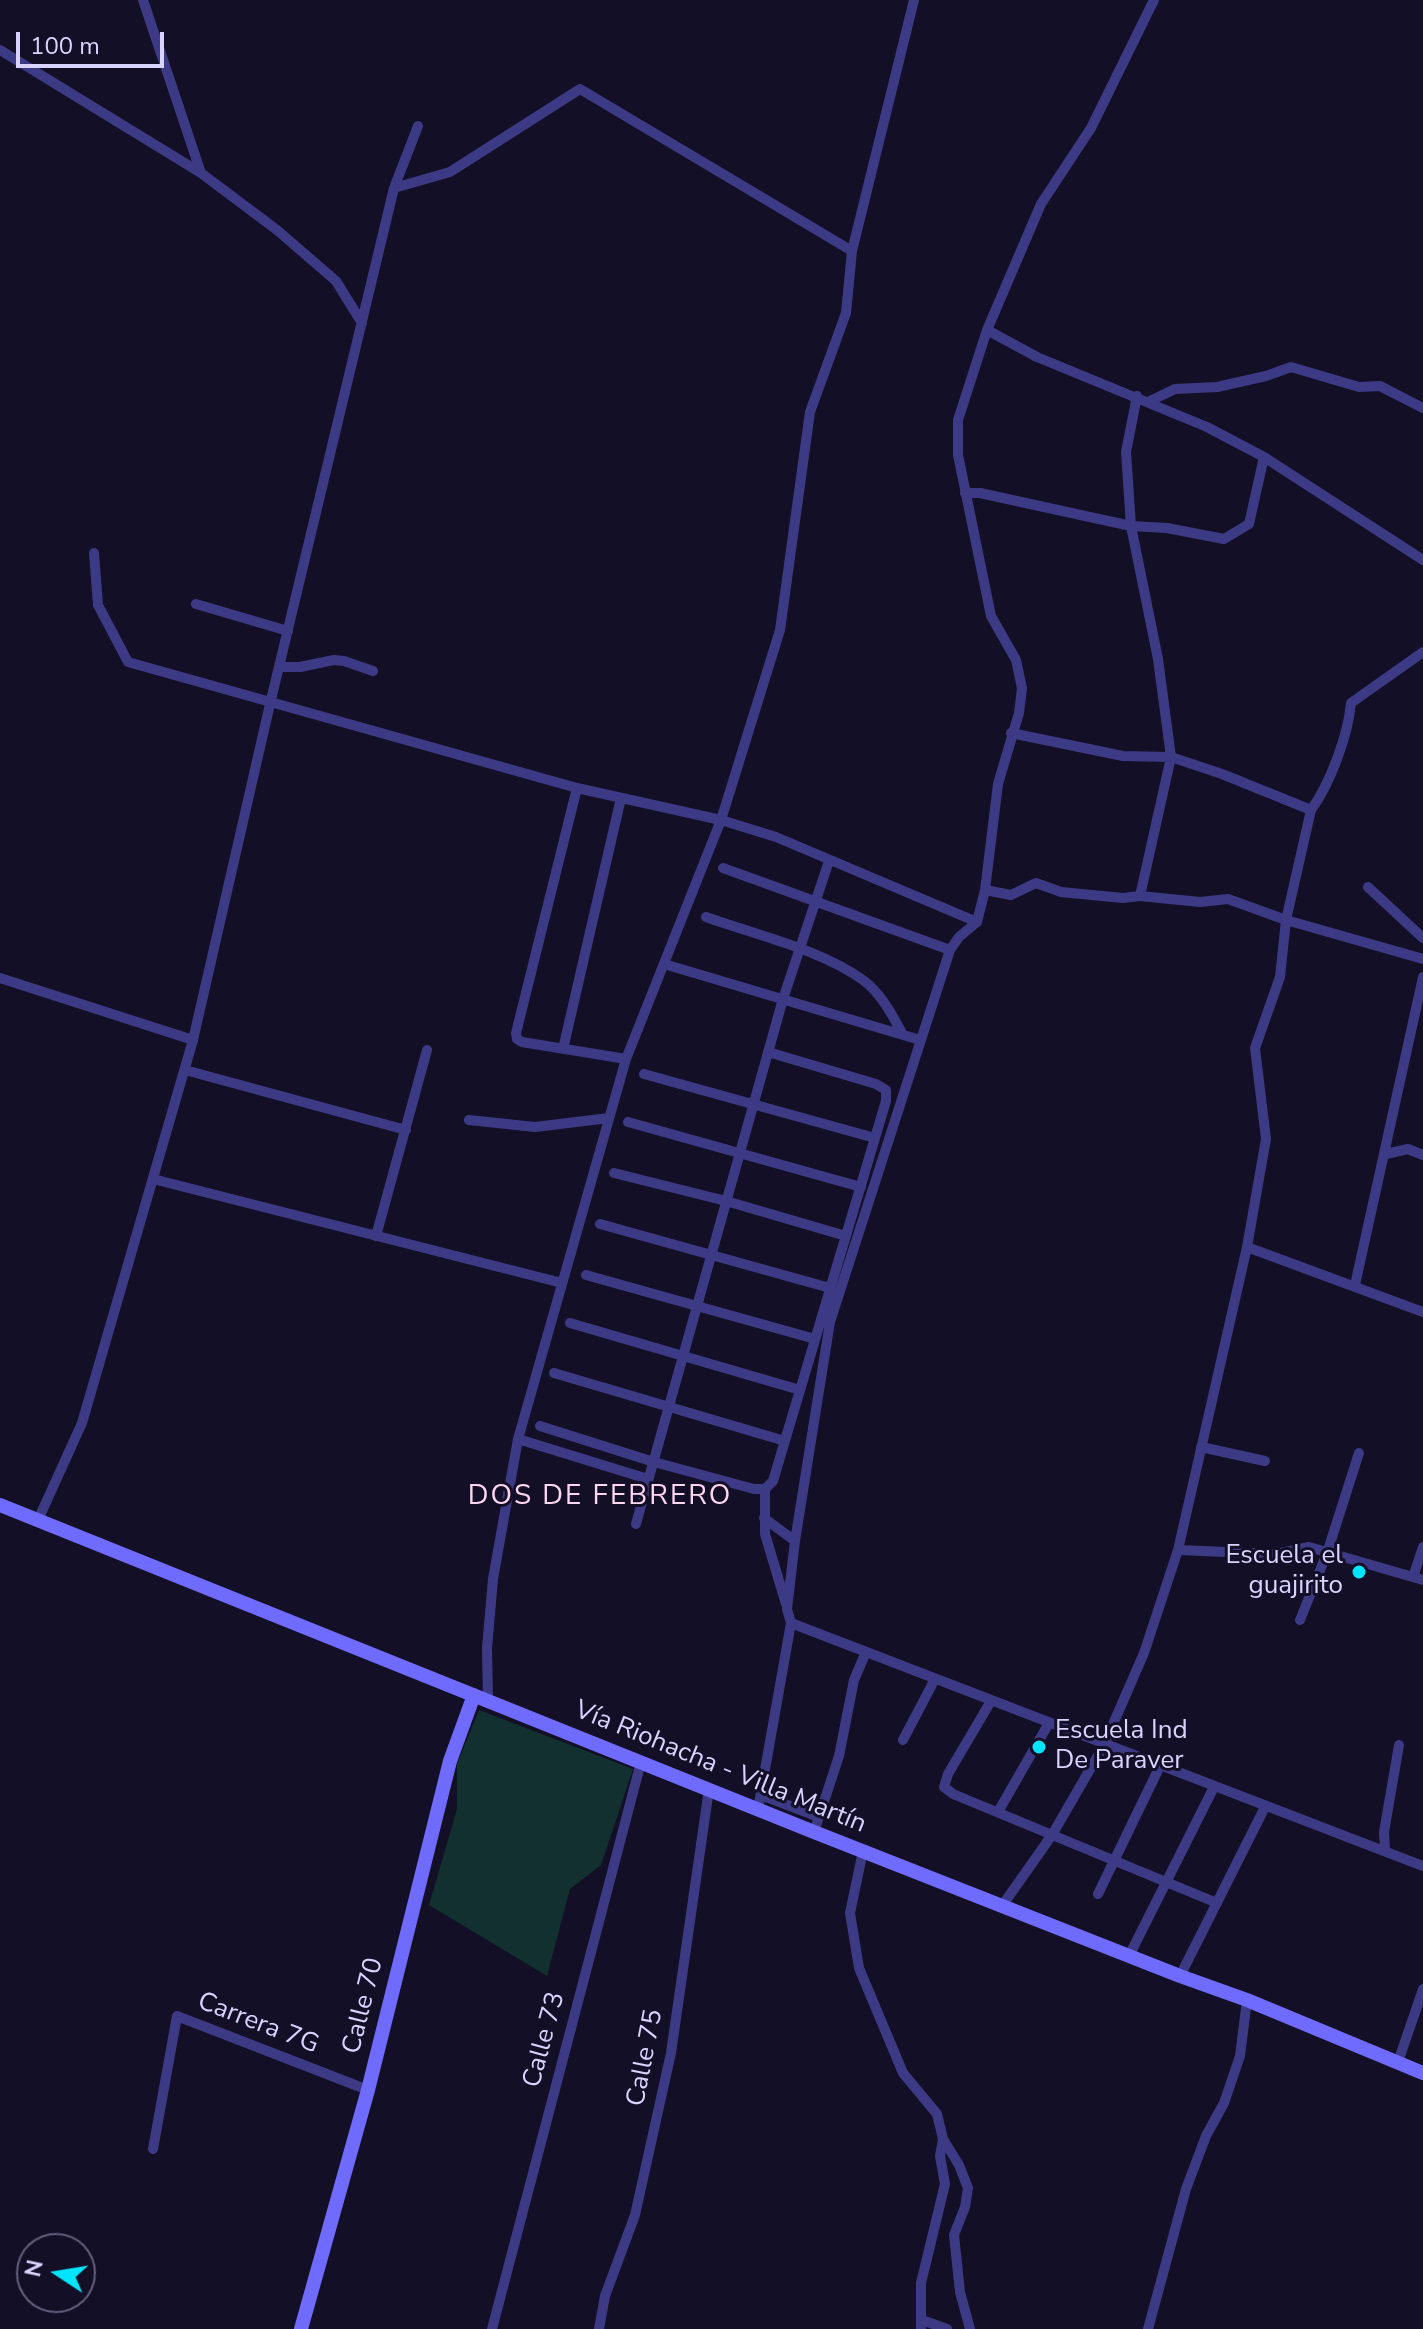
<!DOCTYPE html>
<html>
<head>
<meta charset="utf-8">
<style>
	body { margin:0 }
	#map { position:relative; width:1423px; height:2329px; overflow:hidden; background:#130f26; font-family:"Nunito Sans",sans-serif }
	canvas { display:block }
	.north { position:absolute; left:16px; top:2233px; width:80px; height:80px; box-sizing:border-box; background:#130f26; border:2px solid #625e7d; border-radius:50%; rotate:282deg; font-size:22px; font-weight:700; line-height:32px; text-align:center; color:#d9d4ff }
	.north::after { content:''; display:block; margin:auto; width:28px; height:36px; background:#00e5ff; clip-path:polygon(50% 0,100% 100%,50% 72%,0 100%) }
	.scale { position:absolute; left:16px; top:32px; width:148px; height:36px; box-sizing:border-box; border:4px solid #d9d4ff; border-top:0; padding-left:10px; font-size:24px; line-height:28px; white-space:nowrap; color:#d9d4ff; -webkit-text-stroke:6px #130f26; paint-order:stroke }
</style>
</head>
<body>
<div id="map">
<canvas width="1423" height="2329"></canvas>
<div class="north">N</div>
<div class="scale">100 m</div>
</div>
<script>
const context = document.querySelector('canvas').getContext('2d');
context.lineJoin = 'round';
function fill(path, color) { context.fillStyle = color; context.fill(path, 'evenodd'); }
function stroke(path, color, width, dash) { context.strokeStyle = color; context.lineWidth = width; context.lineCap = dash ? 'butt' : 'round'; context.setLineDash(dash || []); context.stroke(path); }
function write(font, color, halo, rows, align = 'center') {
  context.font = font + ' "Nunito Sans",sans-serif'; context.lineWidth = 6; context.setLineDash([]); context.textBaseline = 'middle'; context.strokeStyle = halo; context.fillStyle = color; for (const [text, x, y, turn = 0] of rows) {
    context.save(); context.translate(x, y); context.rotate((+turn || 0) * Math.PI / 180); context.textAlign = isNaN(turn) ? turn : align; if (halo) context.strokeText(text, 0, 0); context.fillText(text, 0, 0); context.restore();
  }
}
fill(new Path2D(`
	M479 1710 633 1769 601 1865 570 1889 547 1976 429 1905 457 1809V1764Z`), '#12302f');
stroke(new Path2D(`
	M143 0 201 173
	M0 50 201 173 277 230 336 281 362 323
	M394 188 450 172 580 89 852 251
	M987 330 1037 357 1207 427 1264 457 1423 560
	M1137 396 1126 452 1131 526 1158 659 1171 757 1140 896
	M1150 401 1175 389 1217 387 1266 376 1291 367 1359 387 1380 386 1423 408
	M965 493H980L1131 526 1167 528 1224 539 1249 524 1264 457
	M94 553 98 605 128 662 577 788 721 820 776 837 977 922
	M196 604 288 631
	M279 667H300L334 660 344 661 373 671
	M1011 733 1123 756 1171 757 1222 774 1311 810
	M577 788 516 1033 517 1039 522 1042 626 1059
	M723 868 950 950
	M1368 887 1423 938
	M985 890 1011 895 1036 883 1061 892 1123 898 1140 896 1200 902 1228 899 1286 920 1423 959
	M706 917C756 935 820 949 863 980 881 993 893 1016 903 1035
	M664 964 920 1040
	M0 978 193 1040
	M563 1049 621 798
	M768 1052 876 1084 886 1090V1101L773 1481 765 1489V1534L786 1604
	M185 1070 406 1130
	M644 1074 875 1138
	M469 1120 535 1127 609 1118
	M628 1122 861 1187
	M1386 1154 1408 1149 1423 1155
	M614 1173 726 1201 846 1236
	M153 1179 562 1283
	M600 1224 830 1288
	M376 1236 427 1050
	M1247 1247 1423 1312
	M586 1275 815 1339
	M1355 1285 1423 977
	M570 1323 800 1390
	M554 1373 785 1441
	M540 1426 654 1462 754 1489H765
	M518 1439 648 1479
	M1201 1447 1265 1461
	M764 1518 795 1541
	M38 1520 82 1423 193 1040 270 704 394 188 418 126
	M636 1524 783 999 829 861
	M1178 1550 1276 1554 1309 1547 1423 1580
	M1413 1577 1423 1547
	M1300 1620 1327 1553 1359 1453
	M791 1623 1423 1866
	M488 1700 487 1648 493 1579 518 1439 626 1059 721 820 780 630 810 412 846 313 852 251 914 0
	M991 1701 948 1774 944 1787 953 1794 1217 1903
	M903 1740 935 1679
	M761 1795 819 1817
	M758 1809 791 1623 787 1609 795 1541 830 1322 950 950 959 937 977 922 985 890 998 784 1019 713 1022 688 1016 660 991 616 958 455V420L987 330 1041 204 1091 128 1154 0
	M998 1812 1049 1723
	M814 1832 839 1756 854 1680 866 1652
	M1385 1850 1384 1832 1399 1745
	M863 1851 850 1913 859 1968 903 2073 937 2114 943 2139 959 2165 968 2188 965 2207 954 2235 960 2292 970 2329
	M1098 1894 1160 1766
	M1002 1906 1052 1835 1104 1745 1144 1653 1178 1550 1247 1247 1266 1139 1255 1048 1280 977 1286 920 1311 810C1330 784 1348 736 1351 703L1423 652
	M1129 1956 1214 1787
	M1180 1976 1265 1807
	M1398 2062 1423 1989
	M153 2149 177 2016 368 2090
	M922 2320 947 2329
	M492 2329 641 1762
	M599 2329 605 2296 635 2215 671 2053 709 1789
	M921 2329V2283L945 2184 940 2156 943 2139
	M1148 2329 1186 2189 1206 2136 1224 2103 1240 2056 1247 2000`), '#3d3a85', 10);
stroke(new Path2D(`
	M0 1505 814 1832 1180 1976 1247 2000 1423 2073
	M301 2329 368 2090 450 1761 474 1695`), '#6f6bff', 14);
for (const [x, y, r, color] of [
	[1359,1572,8,"#00e5ff"],
	[1039,1747,8,"#00e5ff"]
]) { const dot = new Path2D(); dot.arc(x, y, r, 0, 2 * Math.PI); context.fillStyle = color; context.fill(dot); stroke(dot, '#130f26', 3); }
write('26px', '#d9d4ff', '#130f26', [
	["Escuela el",1343,1557],
	["guajirito",1343,1587],
	["Escuela Ind",1055,1732,"left"],
	["De Paraver",1055,1762,"left"]
], 'right');
write('26px', '#d9d4ff', '#130f26', [
	["Vía Riohacha - Villa Martín",720,1768,22],
	["Calle 70",364,2006,-76],
	["Carrera 7G",258,2024,21],
	["Calle 73",545,2040,-75],
	["Calle 75",646,2058,-79]
]);
context.letterSpacing = '2px';
write('28px', '#ffd6f0', '#130f26', [
	["DOS DE FEBRERO",600,1497]
]);
context.letterSpacing = '0px';
</script>
</body>
</html>
